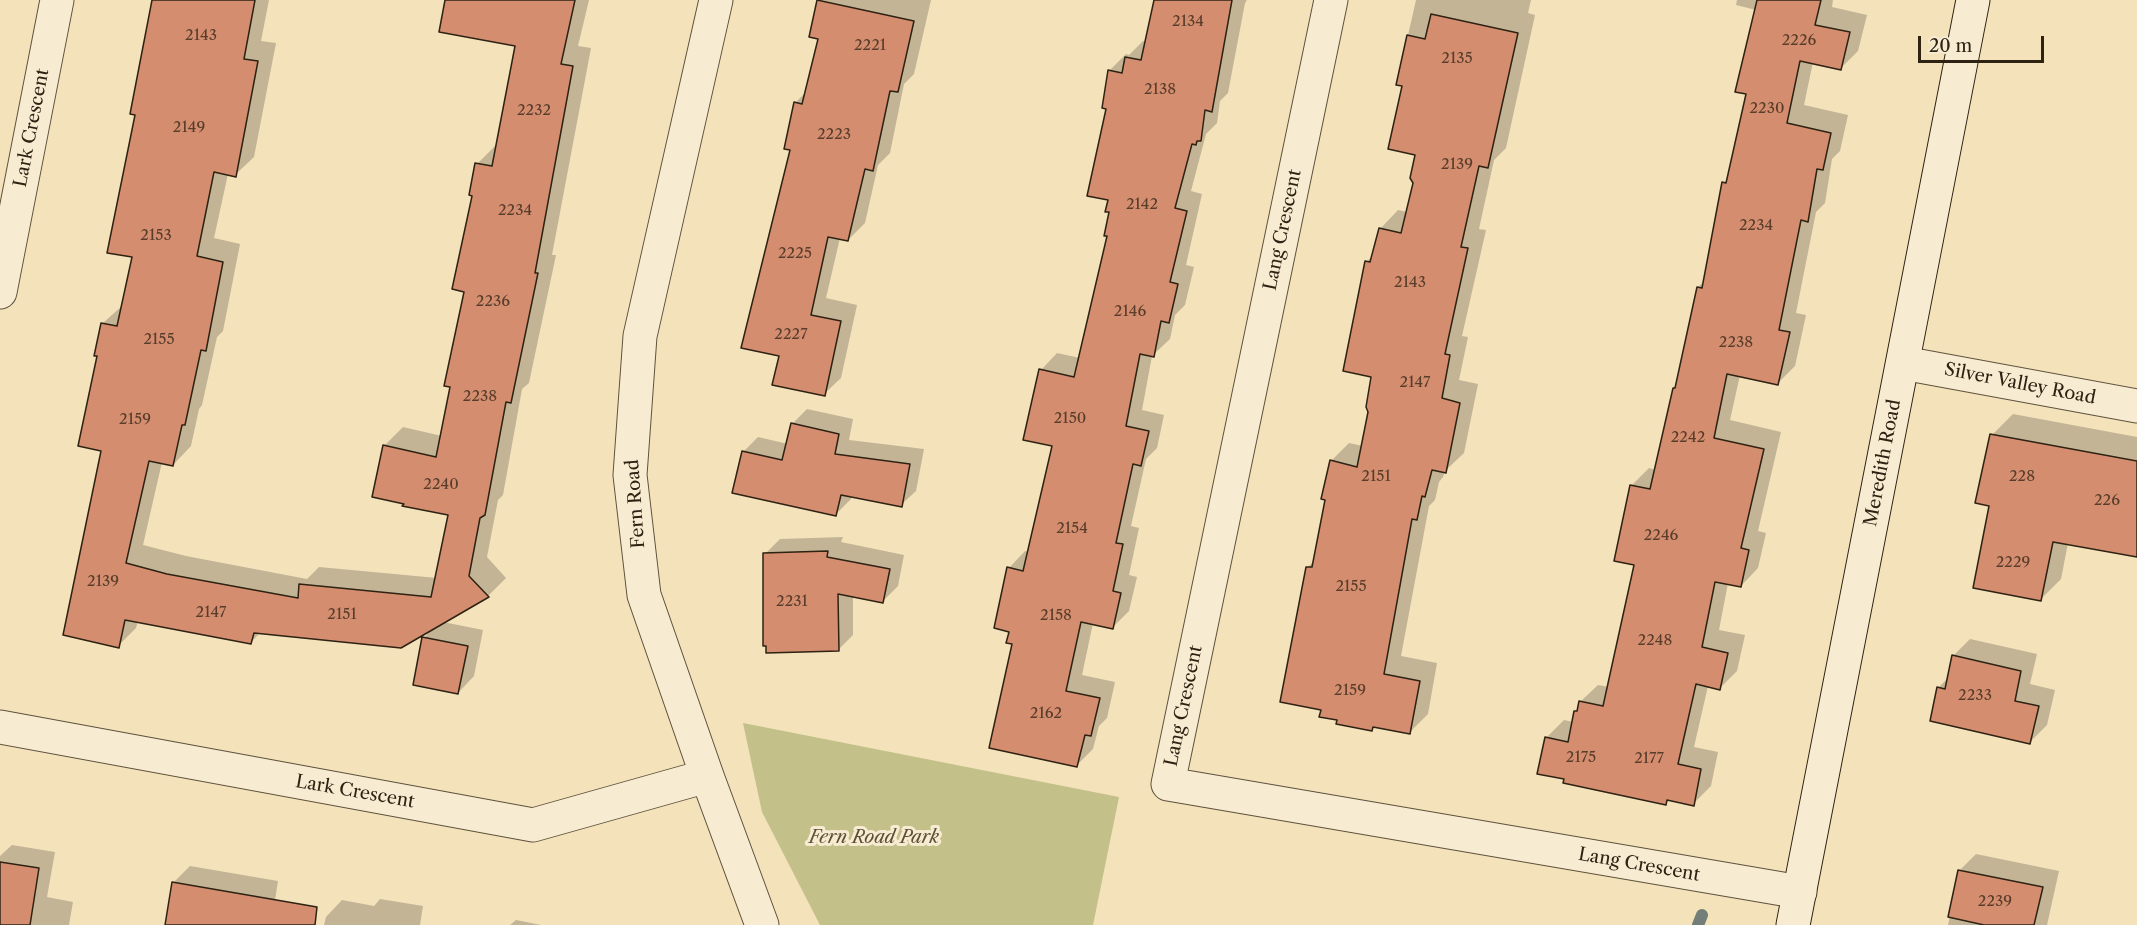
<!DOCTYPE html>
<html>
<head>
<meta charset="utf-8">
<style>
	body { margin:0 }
	#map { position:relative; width:2137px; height:925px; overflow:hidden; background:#f3e2ba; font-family:"Libre Caslon Text",serif }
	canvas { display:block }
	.scale { position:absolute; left:1918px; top:36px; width:126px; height:27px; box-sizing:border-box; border:3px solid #2e2213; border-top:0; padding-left:8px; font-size:18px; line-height:21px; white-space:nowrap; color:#2e2213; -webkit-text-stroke:4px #f7ecd2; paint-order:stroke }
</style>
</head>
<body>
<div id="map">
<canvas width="2137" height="925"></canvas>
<div class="scale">20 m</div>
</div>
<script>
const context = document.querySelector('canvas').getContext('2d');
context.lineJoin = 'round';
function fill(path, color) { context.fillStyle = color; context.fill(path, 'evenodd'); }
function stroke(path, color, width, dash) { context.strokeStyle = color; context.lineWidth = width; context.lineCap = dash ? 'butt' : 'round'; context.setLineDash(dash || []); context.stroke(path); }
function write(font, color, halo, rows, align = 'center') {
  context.font = font + ' "Libre Caslon Text",serif'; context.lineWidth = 6; context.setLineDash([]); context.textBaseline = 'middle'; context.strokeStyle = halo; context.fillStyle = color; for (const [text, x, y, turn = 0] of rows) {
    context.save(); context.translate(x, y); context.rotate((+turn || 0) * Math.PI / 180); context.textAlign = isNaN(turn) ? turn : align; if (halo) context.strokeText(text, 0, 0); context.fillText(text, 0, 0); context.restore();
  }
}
fill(new Path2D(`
	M743 723 1119 797 1093 925H820L762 812Z`), '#c3c08a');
fill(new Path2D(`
	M154 0H269L261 41 276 43 254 157 235 175 228 174 214 238 240 244 223 331 217 337 202 405 199 409 191 446 173 465 162 462 143 545 186 556 307 579 319 567 437 578 450 514 384 446 403 427 442 436 466 291 477 164 495 146H497L517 45 447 0H589L578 46 591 48 552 255H556L529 383 522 389 503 495 498 500 487 557 506 578 488 596 443 622 483 630 474 676 458 693 424 638 432 629 261 632 251 642 138 621 136 628 118 646 103 450 99 355 103 323 123 305 134 256 137 114Z
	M818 0H931L914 74 904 84 890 153 878 165 865 223 848 240 840 238 826 298 857 305 841 378 824 394 780 355 795 103 807 91 820 38 810 36Z
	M1157 0H1247L1245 3 1228 93 1220 101 1217 123 1206 134 1191 191 1202 194 1186 265 1194 267 1185 305 1175 315 1170 339 1152 356 1142 410 1164 415 1157 448 1146 459 1131 526 1139 528 1129 575 1137 577 1129 611 1112 628 1093 623 1082 675 1115 682 1107 718 1099 726 1093 749 1076 766 1014 643 1011 630 1009 568 1025 551 1029 552 1053 445 1041 370 1057 353 1080 358 1109 235 1111 211 1108 107 1109 71 1126 54 1129 55 1143 41 1147 42Z
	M1416 0H1531L1528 13 1535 15 1506 148 1494 160 1479 229 1486 230 1462 336 1468 337 1459 380 1478 384 1464 453 1445 471 1443 477 1439 482 1435 500 1429 506 1401 656 1437 663 1428 714 1409 733 1375 726 1372 729 1338 719 1323 709 1308 567 1315 560 1327 498 1331 461 1349 443 1363 446 1370 411 1373 376 1366 262 1374 255 1380 229 1398 210 1407 212 1414 182 1416 154 1404 85 1397 84Z
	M1737 0H1833L1832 7 1867 15 1858 51 1841 68 1813 62 1804 105 1848 115 1840 151 1832 159 1825 203 1816 212 1796 313 1806 315 1795 366 1777 384 1740 375 1730 420 1781 432 1758 531 1766 533 1758 568 1741 586 1728 583 1719 630 1745 635 1737 671 1720 688 1708 686 1694 747 1718 752 1711 786 1693 804 1670 799 1666 803 1565 778 1546 738 1564 720 1573 722 1580 702 1598 685 1609 687 1636 564 1631 486 1649 468 1656 470 1675 388 1677 386 1698 287 1705 281 1724 183 1728 178 1748 93 1756 10 1736 5Z
	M807 409 853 419 849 440 924 449 916 491 901 505 852 496 851 499 836 514 743 452 758 437 788 444 793 423Z
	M2013 414 2137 437V555L2068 543 2061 579 2040 600 1990 505 1992 435Z
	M843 537 841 542 904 555 898 586 883 601 853 596V635L838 650 765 554 780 539Z
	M1970 639 2037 654 2030 684 2055 690 2047 725 2030 742 1938 688 1949 677 1953 656Z
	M12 845 55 852 47 897 73 902 69 925H0V856Z
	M1976 854 2059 871 2047 925H1948L1960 870Z
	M190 866 278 881 271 925H166L173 883Z
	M380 899 423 906 420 925H324L326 917 342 900 374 906Z
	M516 920 541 925H510Z`), '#0003');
stroke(new Path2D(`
	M1698 925 1702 915`), '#737e78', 12);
const building = new Path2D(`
	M152 0H255L244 59 258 61 236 177 214 172 197 256 223 262 206 351 201 350 185 425H182L173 466 149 461 126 563 167 574 298 598 299 584 431 597 448 515 402 506 404 504 372 497 383 445 436 457 450 387 444 386 464 292 452 289 472 196 469 195 475 163 492 166 515 46 439 32 445 0H575L561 64 573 66 535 273H538L511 403 506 402 485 515 480 518 469 576 489 597 401 648 254 633 251 644 125 620 119 648 63 635 101 451 78 446 97 356H94L101 323 117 326 132 257 107 253 135 115 130 114Z
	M817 0 914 21 898 92 890 91 873 171 865 169 848 241 828 237 811 315 841 321 825 396 772 385 779 356 741 348 790 150 784 149 794 102 802 104 818 39 809 37Z
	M1154 0H1232L1212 112 1205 110 1201 141H1197L1196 145 1192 144 1175 208 1187 211 1170 282 1178 284 1169 323 1161 321 1154 357 1140 354 1126 426 1149 431 1141 466 1133 464 1116 543 1123 544 1113 591 1121 593 1113 629 1081 622 1066 691 1100 698 1091 736 1085 735 1077 767 989 748 1012 644 1006 643 1009 632 994 628 1007 567 1023 571 1052 446 1023 440 1039 369 1074 377 1107 236H1104L1109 212H1105L1108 200 1087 196 1106 109 1102 108 1108 70 1122 73 1125 57 1141 60Z
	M1757 0H1821L1815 25 1850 32 1841 70 1800 61 1787 123 1831 133 1823 170 1817 169 1808 222 1801 220 1779 330 1790 332 1778 385 1727 374 1714 438 1764 449 1741 548 1749 550 1741 587 1715 582 1702 647 1728 653 1720 690 1696 684 1678 764 1701 769 1694 806 1667 800 1666 805 1563 783 1564 779 1537 774 1545 737 1568 742 1574 711H1577L1579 701 1603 706 1634 565 1614 561 1630 485 1650 489 1673 388H1675L1697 287 1702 288 1722 182 1726 183 1746 94 1735 92Z
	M1431 14 1518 33 1488 168 1479 166 1461 247 1468 248 1445 354 1450 355 1442 398 1460 403 1446 473 1432 470 1425 497 1422 496 1417 520 1412 519 1384 674 1420 681 1410 734 1373 727 1372 731 1336 724 1337 720 1319 717 1321 710 1280 702 1306 567H1312L1325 500 1321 499 1330 460 1357 467 1368 412 1366 407 1371 377 1343 371 1365 261 1370 262 1379 228 1401 233 1413 183 1410 178 1415 155 1388 149 1402 86 1396 85 1407 35 1425 39Z
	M791 423 839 434 835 454 910 464 902 507 841 495 836 516 732 493 742 451 782 460Z
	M1990 434 2137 461V557L2053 542 2041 601 1973 588 1989 506 1975 503Z
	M828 551 827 557 890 569 883 603 838 594 839 651 766 653V646H763V553Z
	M422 637 468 646 458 694 413 685Z
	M1952 655 2021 671 2015 701 2039 706 2030 744 1930 721 1937 687 1945 689Z
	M0 862 39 868 30 925H0Z
	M1958 870 2043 887 2034 925H1984L1948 917Z
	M172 882 317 907 315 925H165Z`);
fill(building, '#d58d70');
stroke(building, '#2e2213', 1.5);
const street = new Path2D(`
	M716 0 640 336 630 475 644 595 707 776 762 925
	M1331 0 1168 784 1800 892
	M0 292 57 0
	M1903 363 2137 406
	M0 727 533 825 707 776`);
const secondary = new Path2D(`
	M1793 925 1973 0`);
stroke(street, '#5f523d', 35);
stroke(secondary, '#2e2213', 35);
stroke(street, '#f7ecd2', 33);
stroke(secondary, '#f7ecd2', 33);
write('15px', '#583d2a', null, [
	["2134",1188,22],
	["2143",201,36],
	["2226",1799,41],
	["2221",870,46],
	["2135",1457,59],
	["2138",1160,90],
	["2230",1767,109],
	["2232",534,111],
	["2149",189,128],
	["2223",834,135],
	["2139",1457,165],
	["2142",1142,205],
	["2234",515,211],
	["2234",1756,226],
	["2153",156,236],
	["2225",795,254],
	["2143",1410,283],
	["2236",493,302],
	["2146",1130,312],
	["2227",791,335],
	["2155",159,340],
	["2238",1736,343],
	["2147",1415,383],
	["2238",480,397],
	["2150",1070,419],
	["2159",135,420],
	["2242",1688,438],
	["2151",1376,477],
	["228",2022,477],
	["2240",441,485],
	["226",2107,501],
	["2154",1072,529],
	["2246",1661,536],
	["2229",2013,563],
	["2139",103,582],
	["2155",1351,587],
	["2231",792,602],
	["2147",211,613],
	["2151",342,615],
	["2158",1056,616],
	["2248",1655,641],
	["2159",1350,691],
	["2233",1975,696],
	["2162",1046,714],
	["2175",1581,758],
	["2177",1649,759],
	["2239",1995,902]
]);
write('18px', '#2e2213', '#f7ecd2', [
	["Lark Crescent",32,128,-79],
	["Lang Crescent",1283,230,-78],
	["Silver Valley Road",2020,384,11],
	["Meredith Road",1883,463,-79],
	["Fern Road",636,504,-94],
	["Lang Crescent",1184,706,-78],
	["Lark Crescent",355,792,10],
	["Lang Crescent",1639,865,10]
]);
write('italic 18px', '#5b5137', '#f7ecd2', [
	["Fern Road Park",874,838]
]);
</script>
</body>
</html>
